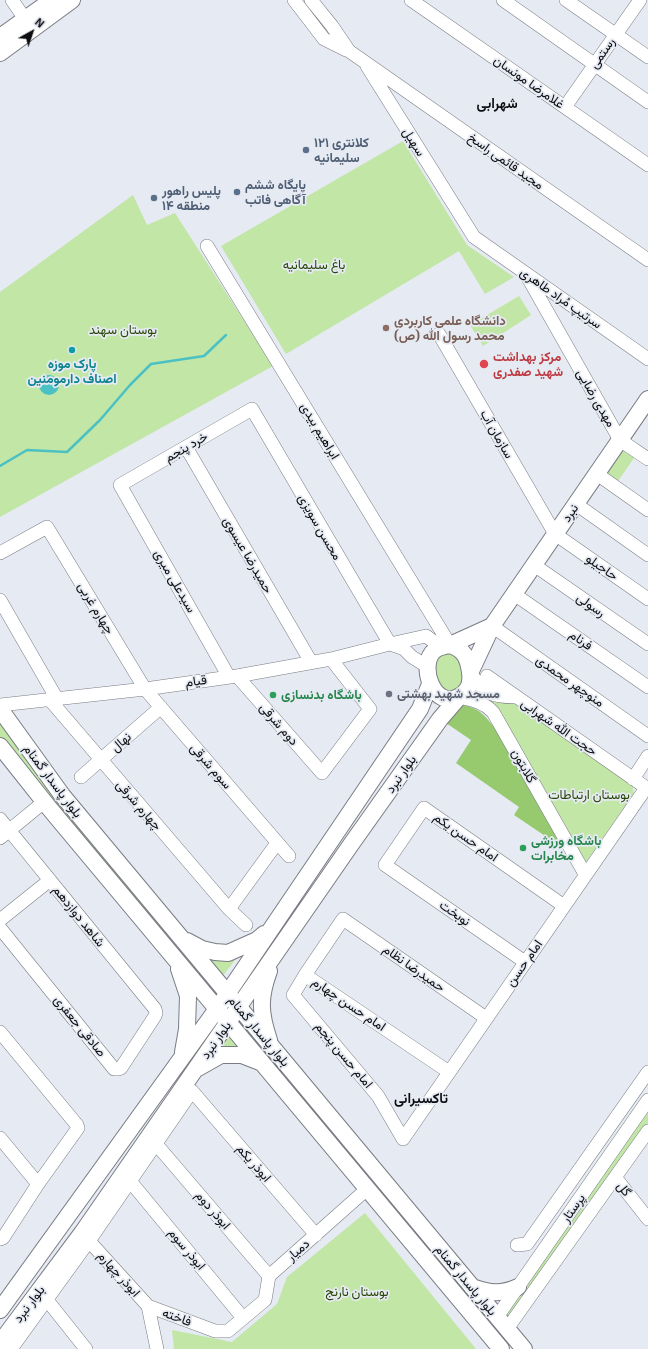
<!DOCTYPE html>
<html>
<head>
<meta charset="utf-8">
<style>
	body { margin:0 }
	#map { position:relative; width:648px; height:1349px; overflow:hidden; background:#e6eaf2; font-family:"Exo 2",sans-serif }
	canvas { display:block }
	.north { position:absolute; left:12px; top:12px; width:40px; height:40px; -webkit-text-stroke:3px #e6eaf2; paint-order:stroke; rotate:40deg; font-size:11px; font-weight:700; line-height:16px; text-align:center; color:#0c0d10 }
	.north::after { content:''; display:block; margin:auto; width:14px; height:18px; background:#0c0d10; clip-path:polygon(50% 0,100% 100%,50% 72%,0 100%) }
</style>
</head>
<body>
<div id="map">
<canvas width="648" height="1349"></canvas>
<div class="north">N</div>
</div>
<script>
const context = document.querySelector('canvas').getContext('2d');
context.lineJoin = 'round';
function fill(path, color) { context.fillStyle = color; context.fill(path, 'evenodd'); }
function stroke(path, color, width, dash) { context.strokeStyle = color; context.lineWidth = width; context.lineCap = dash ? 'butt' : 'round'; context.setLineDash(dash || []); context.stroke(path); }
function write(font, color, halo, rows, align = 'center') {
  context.font = font + ' "Exo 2",Vazirmatn,sans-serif'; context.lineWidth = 3.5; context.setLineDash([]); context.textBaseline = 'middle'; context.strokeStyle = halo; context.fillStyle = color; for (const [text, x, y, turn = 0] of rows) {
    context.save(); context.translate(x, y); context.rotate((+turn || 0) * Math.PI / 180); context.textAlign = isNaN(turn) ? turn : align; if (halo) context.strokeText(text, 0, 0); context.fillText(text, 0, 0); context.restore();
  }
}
fill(new Path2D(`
	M403 141 467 245 514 277 485 294 459 251 286 354 221 246Z
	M133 195 147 225 175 213 273 366 0 517V292Z
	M519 296 531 315 483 346 470 325Z
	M621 445 636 455 616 484 601 474Z
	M450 652C462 658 468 674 460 686 454 694 443 692 437 684 436 682 436 677 435 675 433 663 438 654 450 652Z
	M490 700 508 702 515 700 631 781 634 793 586 862 513 734Z
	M0 719 205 977 207 986 0 738Z
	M242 951 222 977 201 953Z
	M227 1030 243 1050 207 1058Z
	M648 1111V1125L510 1319 504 1314Z
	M365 1213 476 1349H174L172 1330 232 1342 277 1304 287 1277Z`), '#c1e6a6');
fill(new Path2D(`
	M463 705C480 708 487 718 497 731L563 848 514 815 519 807 456 763 471 740 446 723 456 711Z`), '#97c96f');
fill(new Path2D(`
	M39 385a10 10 0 1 1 20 0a10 10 0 1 1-20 0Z`), '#4bc1c3');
stroke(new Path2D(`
	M0 466 27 450 67 452 100 420 130 385 151 364 204 356 226 335`), '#4bc1c3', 2.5);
const minor = new Path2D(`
	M12 0 25 19
	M294 0 324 39 346 50
	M311 0 332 26 349 51 648 260
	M411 0 648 165
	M503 0 648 102
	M566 0 648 57
	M367 66 474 237 648 359
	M565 107 640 0
	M207 246 450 645
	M527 276 620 440 648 459
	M439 334 555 534 648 599
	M186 447 311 662
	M597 474 648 510
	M576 504 648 555
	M0 553 47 527 145 689 289 856
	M534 565 648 644
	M514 594 648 687
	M0 600 57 699
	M492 626 648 736
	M390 644 404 649 412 657 425 665 429 672
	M470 673C486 694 490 697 516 697
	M237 676 322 773 370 709 331 659
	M487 676 648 789
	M229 677 120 485 252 409 390 644
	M459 697C472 700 484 702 493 712L585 874
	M50 700 229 909 246 925
	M0 705 145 689 237 676 331 659 390 644 426 636 441 647
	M81 777 161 707
	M633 779 648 756
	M0 819 155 1009 156 1013 155 1016 121 1068 118 1069H114L0 928
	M0 838 39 806
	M229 909 277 843
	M0 920 50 880
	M525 962 385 865 424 808 564 906
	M305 975 293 995 378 1096 403 1139 646 788
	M0 1032 77 1125 78 1128 38 1184 3 1238 0 1239
	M449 1072 305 975 343 919 486 1018
	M0 1138 38 1184
	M156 1144 269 1276
	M615 1177 648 1219
	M130 1181 243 1318
	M89 1241 148 1306 215 1331H228L265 1300 269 1276 367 1189
	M517 1245 527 1244 648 1072
	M47 1300 86 1349
	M148 1306 157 1349
	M497 1317 648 1100
	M507 1329 648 1131
	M11 1349 89 1241 192 1091 316 1235`);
const major = new Path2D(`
	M0 37 52 0
	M0 53 72 0
	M492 626 648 399
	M450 645C464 649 468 658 470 672 470 675 471 678 470 681 470 687 465 693 460 696 434 712 417 664 435 650 439 647 445 646 450 645Z
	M450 645 492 626 470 673
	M0 709 62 795 524 1349
	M0 746 50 809 501 1349
	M187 941 202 949 215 952 228 953 257 940 264 934
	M179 969 188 996 187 1029 183 1052
	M269 971C259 998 260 1013 269 1040
	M198 1068 221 1055H242L260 1062
	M472 1287C490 1293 500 1295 518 1287
	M0 1310 217 1009 420 709 430 684
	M0 1343 82 1233 352 843 440 719 459 697`);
stroke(minor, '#797c83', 14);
stroke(major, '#797c83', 18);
stroke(minor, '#fff', 13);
stroke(major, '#fff', 16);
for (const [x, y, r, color] of [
	[306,150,4,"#5c6f8a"],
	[237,192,4,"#5c6f8a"],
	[154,198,4,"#5c6f8a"],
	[386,328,4,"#8d6e63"],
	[72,350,4,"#0f9aa8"],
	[484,364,5,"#e0444e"],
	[389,694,4,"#6b7280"],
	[273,695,4,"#2e9e5b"],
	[523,848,4,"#2e9e5b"]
]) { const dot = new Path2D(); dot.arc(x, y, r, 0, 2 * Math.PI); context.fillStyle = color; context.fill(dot); stroke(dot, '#e6eaf2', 1.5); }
write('13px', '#0c0d10', '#e6eaf2', [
	["رستمی",602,53,-55],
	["غلامرضا مونسان",529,82,35],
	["سهیل",414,142,58],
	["مجید قائمی راسخ",506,161,35],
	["سرتیپ مُراد طاهری",561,298,35],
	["مهدی رضایی",596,398,60],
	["ابراهیم بیدی",320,431,59],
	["سازمان آب",497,434,60],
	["خرد پنجم",186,447,-30],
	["نبرد",570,513,-56],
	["محسن سویزی",320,527,60],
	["حمیدرضا عیسوی",248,555,60],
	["حاجیلو",602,567,35],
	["سیدعلی میری",175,581,60],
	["رسولى",591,605,35],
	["چهارم غربی",96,608,59],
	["فرنام",581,640,35],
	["قیام",196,681,-8],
	["منوچهر محمدی",570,681,35],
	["دوم شرقی",279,724,49],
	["حجت الله شهرابی",559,727,35],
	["نهال",121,742,-41],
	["سوم شرقی",211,766,49],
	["گلابتون",524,766,61],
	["بلوار نبرد",401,774,-55],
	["بلوار پاسدار گمنام",53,781,53],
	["چهارم شرقی",139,805,49],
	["امام حسن یکم",466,837,35],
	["نوبخت",455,913,35],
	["شاهد دوازدهم",79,916,51],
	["امام حسن",524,963,-55],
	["حمیدرضا نظام",414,968,35],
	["امام حسن چهارم",349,1004,34],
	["صادقی جعفری",80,1026,51],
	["بلوار پاسدار گمنام",259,1031,50],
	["بلوار نبرد",216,1040,-55],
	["امام حسن پنجم",344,1055,50],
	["ابوذر یکم",254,1163,49],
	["گل",624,1189,52],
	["پرستار",573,1208,-55],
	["ابوذر دوم",213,1210,49],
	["ابوذر سوم",187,1249,50],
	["دمیار",298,1250,-41],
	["ابوذر چهارم",119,1274,48],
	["بلوار پاسدار گمنام",466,1280,50],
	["بلوار نبرد",29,1304,-53],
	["فاخته",177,1317,20]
]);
write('bold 13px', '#4e5e75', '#e6eaf2', [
	["كلانتری ١٢١",314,143],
	["سلیمانیه",314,158],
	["پایگاه ششم",245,185],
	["آگاهی فاتب",245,200],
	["پلیس راهور",162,191],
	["منطقه ۱۴",162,206]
], 'left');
write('13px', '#294806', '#e6eaf2', [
	["باغ سلیمانیه",314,265],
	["بوستان سهند",123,330],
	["بوستان ارتباطات",589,795],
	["بوستان نارنج",357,1292]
]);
write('bold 13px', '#785e54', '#e6eaf2', [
	["دانشگاه علمی کاربردی",394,321],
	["محمد رسول الله (ص)",394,336]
], 'left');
write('bold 13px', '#be3a42', '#e6eaf2', [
	["مرکز بهداشت",493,357],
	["شهید صفدری",493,372]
], 'left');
write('bold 13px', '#0d838f', '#e6eaf2', [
	["پارک موزه",72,364],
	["اصناف دارمومنین",72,379]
]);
write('bold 13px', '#5b616d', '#e6eaf2', [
	["مسجد شهید بهشتی",397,694]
], 'left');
write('bold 13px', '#27864d', '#e6eaf2', [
	["باشگاه بدنسازی",281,695],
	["باشگاه ورزشی",531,841],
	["مخابرات",531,856]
], 'left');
write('bold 14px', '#0c0d10', '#e6eaf2', [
	["شهرابی",497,103],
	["تاکسیرانی",421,1098]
]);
</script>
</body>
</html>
